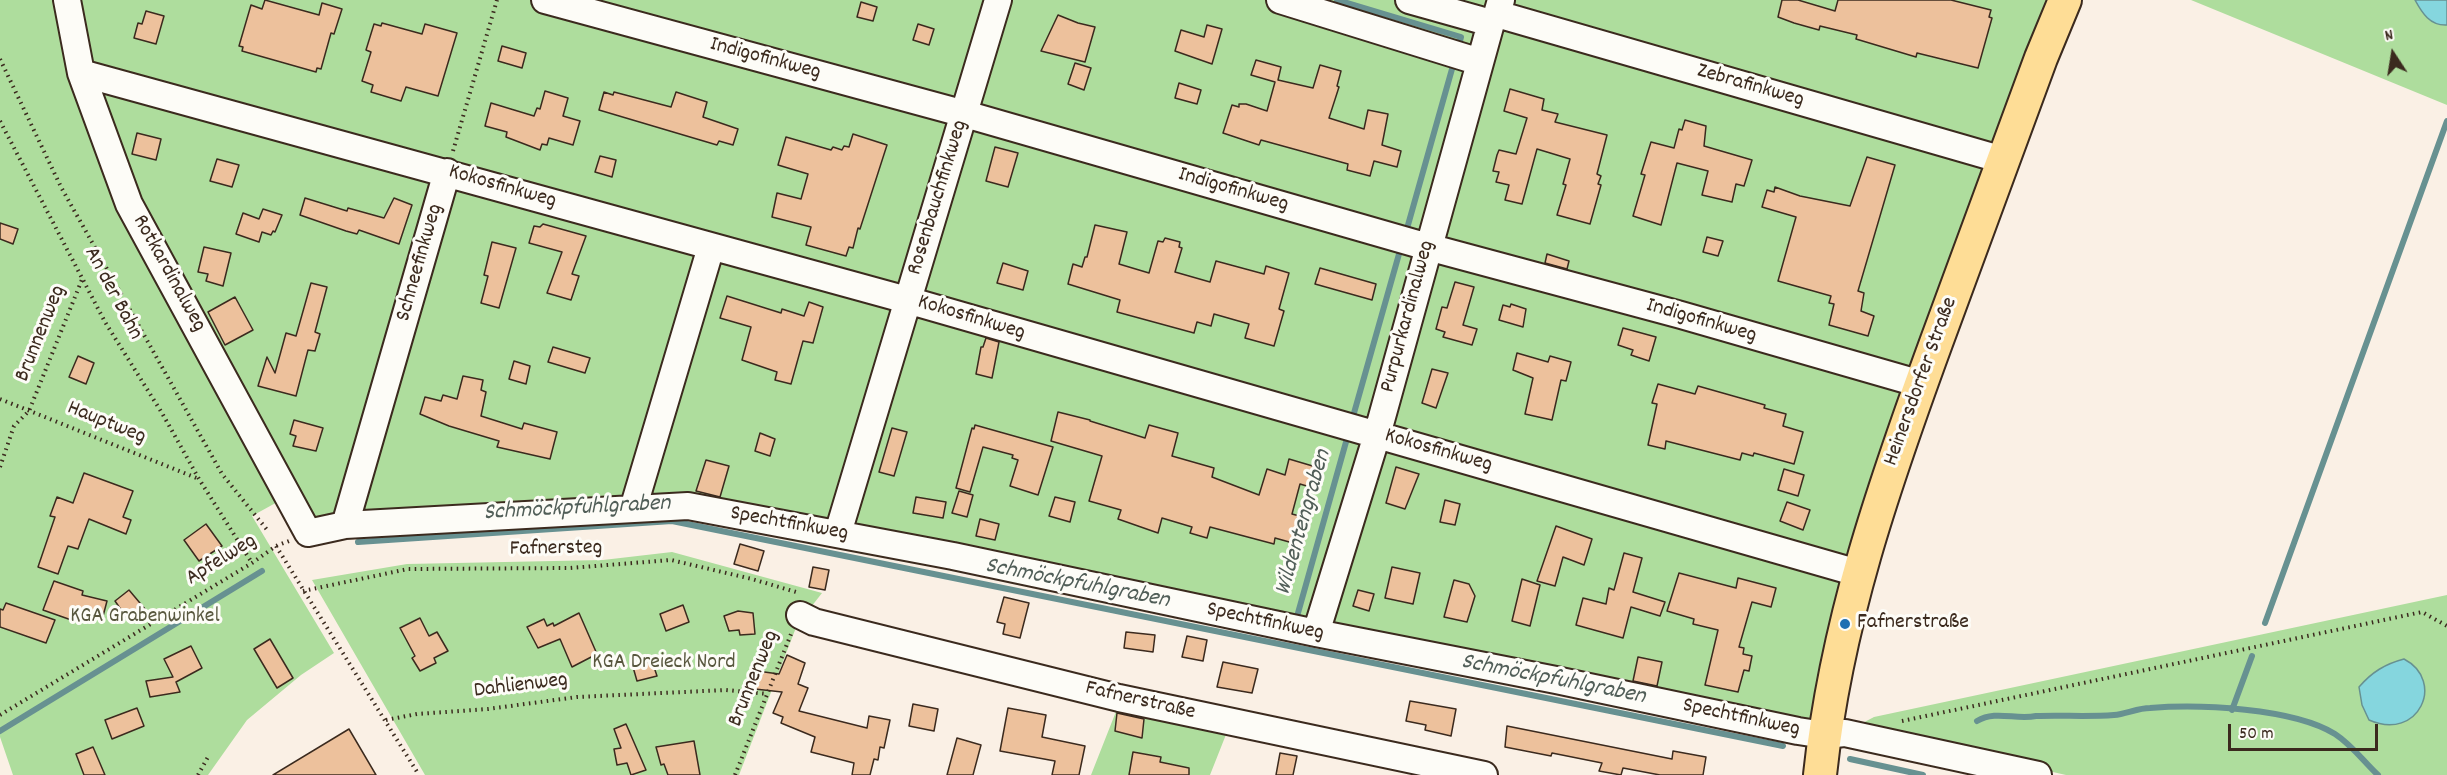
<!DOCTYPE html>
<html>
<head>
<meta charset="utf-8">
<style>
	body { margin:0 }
	#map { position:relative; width:2447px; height:775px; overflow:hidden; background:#faf0e5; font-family:Dekko,sans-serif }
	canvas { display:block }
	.north { position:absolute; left:2363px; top:24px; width:60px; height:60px; -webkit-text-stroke:4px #fdfcf7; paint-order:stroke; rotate:348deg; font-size:16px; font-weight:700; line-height:24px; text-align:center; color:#3b2a1e }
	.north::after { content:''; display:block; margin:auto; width:21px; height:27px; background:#3b2a1e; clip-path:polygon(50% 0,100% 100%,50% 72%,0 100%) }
	.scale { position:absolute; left:2228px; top:724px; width:150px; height:27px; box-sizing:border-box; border:3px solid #3b2a1e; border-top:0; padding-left:8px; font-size:18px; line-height:21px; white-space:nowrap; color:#3b2a1e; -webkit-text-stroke:4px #fdfcf7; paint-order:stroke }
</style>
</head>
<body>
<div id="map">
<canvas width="2447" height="775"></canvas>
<div class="north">N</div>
<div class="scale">50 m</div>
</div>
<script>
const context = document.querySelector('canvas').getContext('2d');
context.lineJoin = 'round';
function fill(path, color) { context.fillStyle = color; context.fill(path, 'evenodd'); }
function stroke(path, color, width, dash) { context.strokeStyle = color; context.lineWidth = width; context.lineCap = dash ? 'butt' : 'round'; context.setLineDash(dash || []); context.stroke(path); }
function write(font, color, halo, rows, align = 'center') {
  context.font = font + ' Dekko,sans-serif'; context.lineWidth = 6; context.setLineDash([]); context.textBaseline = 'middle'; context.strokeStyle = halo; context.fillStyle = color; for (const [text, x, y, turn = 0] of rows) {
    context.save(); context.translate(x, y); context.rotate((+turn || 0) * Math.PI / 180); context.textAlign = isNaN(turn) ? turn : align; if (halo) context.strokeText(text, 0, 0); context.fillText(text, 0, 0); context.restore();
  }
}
fill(new Path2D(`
	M0 0H2065L2003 160 1824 735 687 513 302 540 281 500 252 516 334 653 301 675 247 720 208 775H13L0 737Z
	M2191 0H2447V105Z
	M672 552 822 593 797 625 739 775H425L312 580 407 564 603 560Z
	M2447 595V775H2066L1855 727 1874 717Z
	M1117 709 1227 732 1210 775H1091Z`), '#aedd9d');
const water = new Path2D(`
	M2415 0H2447V25C2430 26 2422 13 2415 0Z
	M2404 659C2446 681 2419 742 2369 720L2362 705 2359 687C2372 672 2385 664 2404 659Z`);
fill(water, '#85d6de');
stroke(water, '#679191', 1.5);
stroke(new Path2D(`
	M1337 0 1461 37 1460 41
	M1408 225 1452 69
	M1354 413 1399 254
	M358 542 672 521 1783 746
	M1298 613 1346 442
	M2265 623 2447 121
	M2232 710 2252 656
	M1977 721C1996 710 2015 720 2036 716 2062 715 2088 717 2114 715 2126 714 2138 708 2150 708 2199 704 2293 708 2335 734 2352 745 2364 762 2378 775
	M0 731 262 571
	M1850 759 1923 775`), '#679191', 6);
const building = new Path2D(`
	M265 0 319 15 322 3 342 9 334 34 331 33 321 69 317 68 316 72 242 51 243 47 239 46 251 5 262 9Z
	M1782 0H1798L1835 11 1838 0H1951L1991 10 1989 17 1992 18 1978 68 1917 53 1916 57 1856 39 1857 35 1820 26 1819 30 1794 23 1778 17Z
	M861 2 877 7 873 21 857 17Z
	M146 11 164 16 156 44 134 38 138 23 142 24Z
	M1058 15 1078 23 1095 27 1085 62 1041 51Z
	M382 23 422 34 425 24 457 33 438 96 406 87 401 101 371 92 373 85 362 81 371 52 366 50 374 24 381 26Z
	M918 24 934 29 929 45 913 40Z
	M1207 25 1222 29 1212 64 1175 51 1181 30 1204 37Z
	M502 46 526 53 522 68 498 61Z
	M1256 60 1281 67 1278 80 1313 88 1320 65 1341 71 1337 86 1339 87 1329 118 1364 129 1368 110 1388 114 1382 145 1401 151 1397 167 1374 161 1370 176 1347 170 1348 164 1261 140 1259 145 1223 133 1232 105 1239 107V104H1246L1267 111 1275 82 1251 75Z
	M1075 63 1091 68 1084 90 1068 84Z
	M1179 83 1201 90 1197 104 1175 98Z
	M1510 89 1544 99 1542 110 1558 114 1555 122 1607 135 1597 174 1601 176 1598 184 1601 185 1590 224 1557 215 1566 185 1563 184 1570 159 1537 149 1522 204 1505 200 1509 185 1496 182 1499 172 1493 171 1497 155 1499 150 1516 154 1527 118 1504 111Z
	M545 91 568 98 563 116 580 121 573 145 549 138 547 145 542 144 540 150 506 137 507 132 485 126 491 103 534 116 537 108 540 109Z
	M604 92 613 95 614 92 671 107 676 92 707 102 703 117 738 129 733 145 719 141 717 145 599 110Z
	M1685 120 1706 126 1704 146 1752 160 1744 186 1736 184 1732 202 1702 195 1708 171 1677 163 1661 225 1633 216 1645 175 1641 174 1651 142 1674 148 1679 129 1682 130Z
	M137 133 161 139 156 160 132 154Z
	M853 134 887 145 860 229 858 228 853 248 849 247 846 256 806 245 811 227 772 217 777 193 801 199 808 174 778 165 786 137 831 150 833 147 842 150 844 146 849 147Z
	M995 147 1018 153 1008 187 986 181Z
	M600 156 616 160 612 177 595 172Z
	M1867 157 1895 165 1858 291 1864 293 1861 311 1874 316 1868 336 1829 325 1834 304 1829 303 1831 296 1778 281 1796 217 1762 207 1767 190 1774 192 1775 187 1800 196 1850 206Z
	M217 159 239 165 232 187 210 181Z
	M305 198 347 211 348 208 384 218 394 198 412 205 399 244 359 230 357 234 346 231 300 215Z
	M263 209 282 215 275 232 273 231 271 235 262 232 259 242 236 234 243 213 259 219Z
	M0 223 18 229 13 244 0 239Z
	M543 224 586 236 572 274 579 276 571 300 547 293 562 252 529 243 534 226 540 227Z
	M1095 225 1127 232 1119 264 1149 273 1158 241 1163 242 1165 238 1180 242 1179 247 1182 248 1175 272 1210 282 1216 261 1264 274 1266 266 1289 273 1279 309 1284 311 1274 346 1245 338 1249 324 1214 314 1211 326 1197 322 1194 333 1117 312 1120 300 1068 284 1073 264 1082 267 1085 257H1087Z
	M1707 237 1723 241 1718 256 1703 252Z
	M492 242 516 248 499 308 481 303 488 276 484 275Z
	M204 247 231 253 223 286 206 281 208 274 198 272Z
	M1547 254 1569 261 1567 269 1545 263Z
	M1003 263 1028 271 1023 290 997 283Z
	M1320 268 1376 284 1372 300 1315 284Z
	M1455 282 1474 287 1463 325 1477 329 1472 345 1443 337 1445 332 1436 329 1442 307 1447 308Z
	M311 283 327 287 315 332 320 334 315 351 308 350 296 396 258 386 267 357 275 373 286 333 296 336Z
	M727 296 781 313 782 309 804 316 809 302 823 307 813 343 803 341 791 384 775 380 777 372 742 360 751 327 720 318Z
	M235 297 253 330 225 345 208 312Z
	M1511 304 1526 309 1523 327 1499 320 1503 305 1510 307Z
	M1623 328 1656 337 1649 361 1631 355 1633 350 1618 345Z
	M986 338 999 342 992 378 976 374 981 347H983Z
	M553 347 590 358 585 373 548 362Z
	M1517 353 1548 362 1550 356 1571 362 1566 381 1561 380 1552 420 1525 414 1533 378 1513 370Z
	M78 356 94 363 86 384 69 377Z
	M514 361 530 366 526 384 509 379Z
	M1432 369 1448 373 1436 408 1422 403Z
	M463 376 483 380 481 390 486 392 481 416 522 429 524 423 557 432 550 459 497 447 499 441 449 426 420 414 425 397 441 401 443 395 457 399Z
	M1658 384 1695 394 1698 386 1765 405 1764 408 1786 414 1783 426 1803 432 1794 464 1754 453 1753 456 1742 453 1740 460 1666 441 1665 449 1648 445 1657 404 1652 403Z
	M1058 412 1090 420V421L1145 438 1149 425 1178 433 1172 456 1214 468 1212 477 1259 495 1267 469 1285 475 1289 459 1316 467 1310 487 1300 484 1292 514 1307 518 1300 545 1275 538 1274 544 1210 527 1207 538 1190 533 1192 527 1162 518 1158 533 1118 519 1121 510 1089 501 1102 456 1051 441Z
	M294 420 323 428 316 451 293 446 296 436 290 434Z
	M975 425 1053 447 1038 495 1010 486 1018 460 1012 458 1013 455 983 447 970 492 956 488 972 428 974 429Z
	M892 428 907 432 894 476 879 472Z
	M760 433 775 439 770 456 755 451Z
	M706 460 729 466 720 497 696 491Z
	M1396 467 1419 474 1405 509 1386 503Z
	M1784 469 1804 475 1798 496 1778 490Z
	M84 473 133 491 123 517 131 520 126 534 89 519 78 549 68 546 58 574 38 567 55 517 50 516 57 497 73 503Z
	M959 491 973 495 967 517 952 513Z
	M916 497 946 502 943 518 913 513Z
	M1055 497 1075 502 1070 522 1049 516Z
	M1445 500 1460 504 1455 525 1440 522Z
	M1787 502 1810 510 1803 530 1780 521Z
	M980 519 999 524 995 540 976 536Z
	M206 524 222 546 199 561 184 540Z
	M1556 526 1592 539 1584 565 1563 557 1555 586 1537 581Z
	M740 544 764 551 758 571 734 564Z
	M1624 553 1642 558 1633 592 1665 602 1660 616 1631 607 1623 638 1576 625 1583 598 1606 604 1609 588 1614 590Z
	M813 567 829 570 825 590 809 587Z
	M1392 567 1420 573 1413 604 1385 598Z
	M1679 573 1736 588 1738 578 1776 588 1771 607 1752 602 1739 647 1744 648 1743 654 1752 656 1749 671 1744 670 1738 692 1705 685 1718 630 1693 624 1694 619 1667 611Z
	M1522 579 1540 585 1530 626 1512 621Z
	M1454 580 1469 584 1475 596 1467 622 1444 617Z
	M54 581 83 591 82 595 107 601 102 620 79 615 77 622 43 610Z
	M129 590 145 609 129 621 115 601Z
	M1358 590 1374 594 1369 611 1353 606Z
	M1004 597 1029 603 1020 638 1003 634 1005 624 997 622Z
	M6 603 55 620 46 643 0 627V609L3 610Z
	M683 605 689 622 666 631 660 614Z
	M738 611 753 613 755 634 740 635 739 630 729 631 724 616Z
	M579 613 597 654 572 667 560 639 538 648 527 627 544 619 547 626 553 623 554 626Z
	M420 618 429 636 437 632 448 651 434 658 436 663 420 671 412 658 415 656 400 628Z
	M1126 632 1155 635 1153 652 1124 648Z
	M1187 636 1207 640 1203 661 1182 657Z
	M270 639 293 678 277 688 254 649Z
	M191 646 202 668 176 682 180 692 150 697 146 681 173 677 164 659Z
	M787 655 805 663 798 684 808 688 799 711 867 728 869 716 890 720 884 748 880 747 878 760 874 759 870 775H852L854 763 811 752 815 737 781 723 783 717 773 713 782 692 755 689 757 671 779 674Z
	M1638 657 1662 662 1657 686 1633 681Z
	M652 661 657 676 637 681 633 667Z
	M1223 662 1258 669 1252 693 1217 687Z
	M1410 701 1456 709 1451 736 1425 730 1426 725 1406 721Z
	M913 704 938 709 934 731 909 726Z
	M137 708 144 726 112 739 105 720Z
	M1008 708 1046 715 1042 737 1085 746 1079 775H1052L1055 761 1000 751Z
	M1117 713 1144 719 1142 738 1115 731Z
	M626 724 646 770 631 775 627 763 617 765 614 749 621 748 614 729Z
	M1507 726 1672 759 1673 751 1706 757 1703 775H1660L1623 768 1621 775 1599 771 1602 763 1552 753 1551 756 1505 747Z
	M349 729 376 775H273Z
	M957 738 981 745 973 775H947Z
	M694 741 700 775H668L664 764 661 765 656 747Z
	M93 747 105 775H84L76 754Z
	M1133 752 1161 757 1160 762 1189 768V775H1129Z
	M1280 753 1297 756 1293 775H1276Z`);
fill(building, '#edc19c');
stroke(building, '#3b2a1e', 1.5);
const minor = new Path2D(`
	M67 0 81 73 129 204 308 533 345 525 688 506 953 556 1316 633 1556 680 1798 731 1824 735 1845 733 2038 775
	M545 0 965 114 1428 247 1681 315 1921 384
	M1280 0 1480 62
	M1409 0 1491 23
	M1497 14 2003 160
	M81 73 907 300 1858 573
	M633 509 711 247
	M345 525 447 172
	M838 533 998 0
	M800 615 814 622 1119 698 1484 775
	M1316 633 1377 435 1491 23 1497 14 1501 0`);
const major = new Path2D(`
	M1820 775C1836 623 1884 485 1936 343 1971 248 2006 153 2041 58L2065 0`);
stroke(minor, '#3b2a1e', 30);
stroke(major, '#3b2a1e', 36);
stroke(new Path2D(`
	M0 59 61 187 222 474 268 531
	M0 121 105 322 162 413 199 479 252 563
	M453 151 497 0
	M0 399 199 479
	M0 467 14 426 29 411 83 277
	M276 546 419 775
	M303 591 408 569 570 568 671 560 752 579 796 592
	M0 715 252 563 276 546 289 541
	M386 720 417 714 488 709 577 697 726 690 768 694
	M1902 721 2422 612 2447 626
	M198 775 209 755
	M735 775 791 634`), '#3b2a1e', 4, [1.5, 4.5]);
stroke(minor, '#fdfcf7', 26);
stroke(major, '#fedd96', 32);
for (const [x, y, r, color] of [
	[1845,624,6,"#1f6fb2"]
]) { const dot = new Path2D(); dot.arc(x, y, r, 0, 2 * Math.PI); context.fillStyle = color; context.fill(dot); stroke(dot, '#fdfcf7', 2); }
write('22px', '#3b2a1e', '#fdfcf7', [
	["Indigofinkweg",765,60,15],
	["Zebrafinkweg",1750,87,16],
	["Kokosfinkweg",502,188,16],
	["Indigofinkweg",1233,191,16],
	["Rosenbauchfinkweg",939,198,-73],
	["Schneefinkweg",421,263,-74],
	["Rotkardinalweg",168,274,61],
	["An der Bahn",112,294,62],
	["Purpurkardinalweg",1409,317,-75],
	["Kokosfinkweg",971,319,17],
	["Indigofinkweg",1701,322,16],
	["Brunnenweg",42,334,-68],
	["Heinersdorfer Straße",1922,382,-70],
	["Hauptweg",106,424,22],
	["Kokosfinkweg",1438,452,16],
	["Spechtfinkweg",789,525,10],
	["Fafnersteg",556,550,-1],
	["Apfelweg",222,561,-32],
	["Spechtfinkweg",1265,623,12],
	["Brunnenweg",755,679,-68],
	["Dahlienweg",521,687,-7],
	["Fafnerstraße",1140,702,13],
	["Spechtfinkweg",1741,719,12]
]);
write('22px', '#58573e', '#fdfcf7', [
	["KGA Grabenwinkel",145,618],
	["KGA Dreieck Nord",664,664]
]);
write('22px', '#3b2a1e', '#fdfcf7', [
	["Fafnerstraße",1857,624]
], 'left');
write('italic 24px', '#515e58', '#fdfcf7', [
	["Schmöckpfuhlgraben",577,510,-3],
	["Wildentengraben",1305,523,-74],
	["Schmöckpfuhlgraben",1077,585,11],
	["Schmöckpfuhlgraben",1553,681,11]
]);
</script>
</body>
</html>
